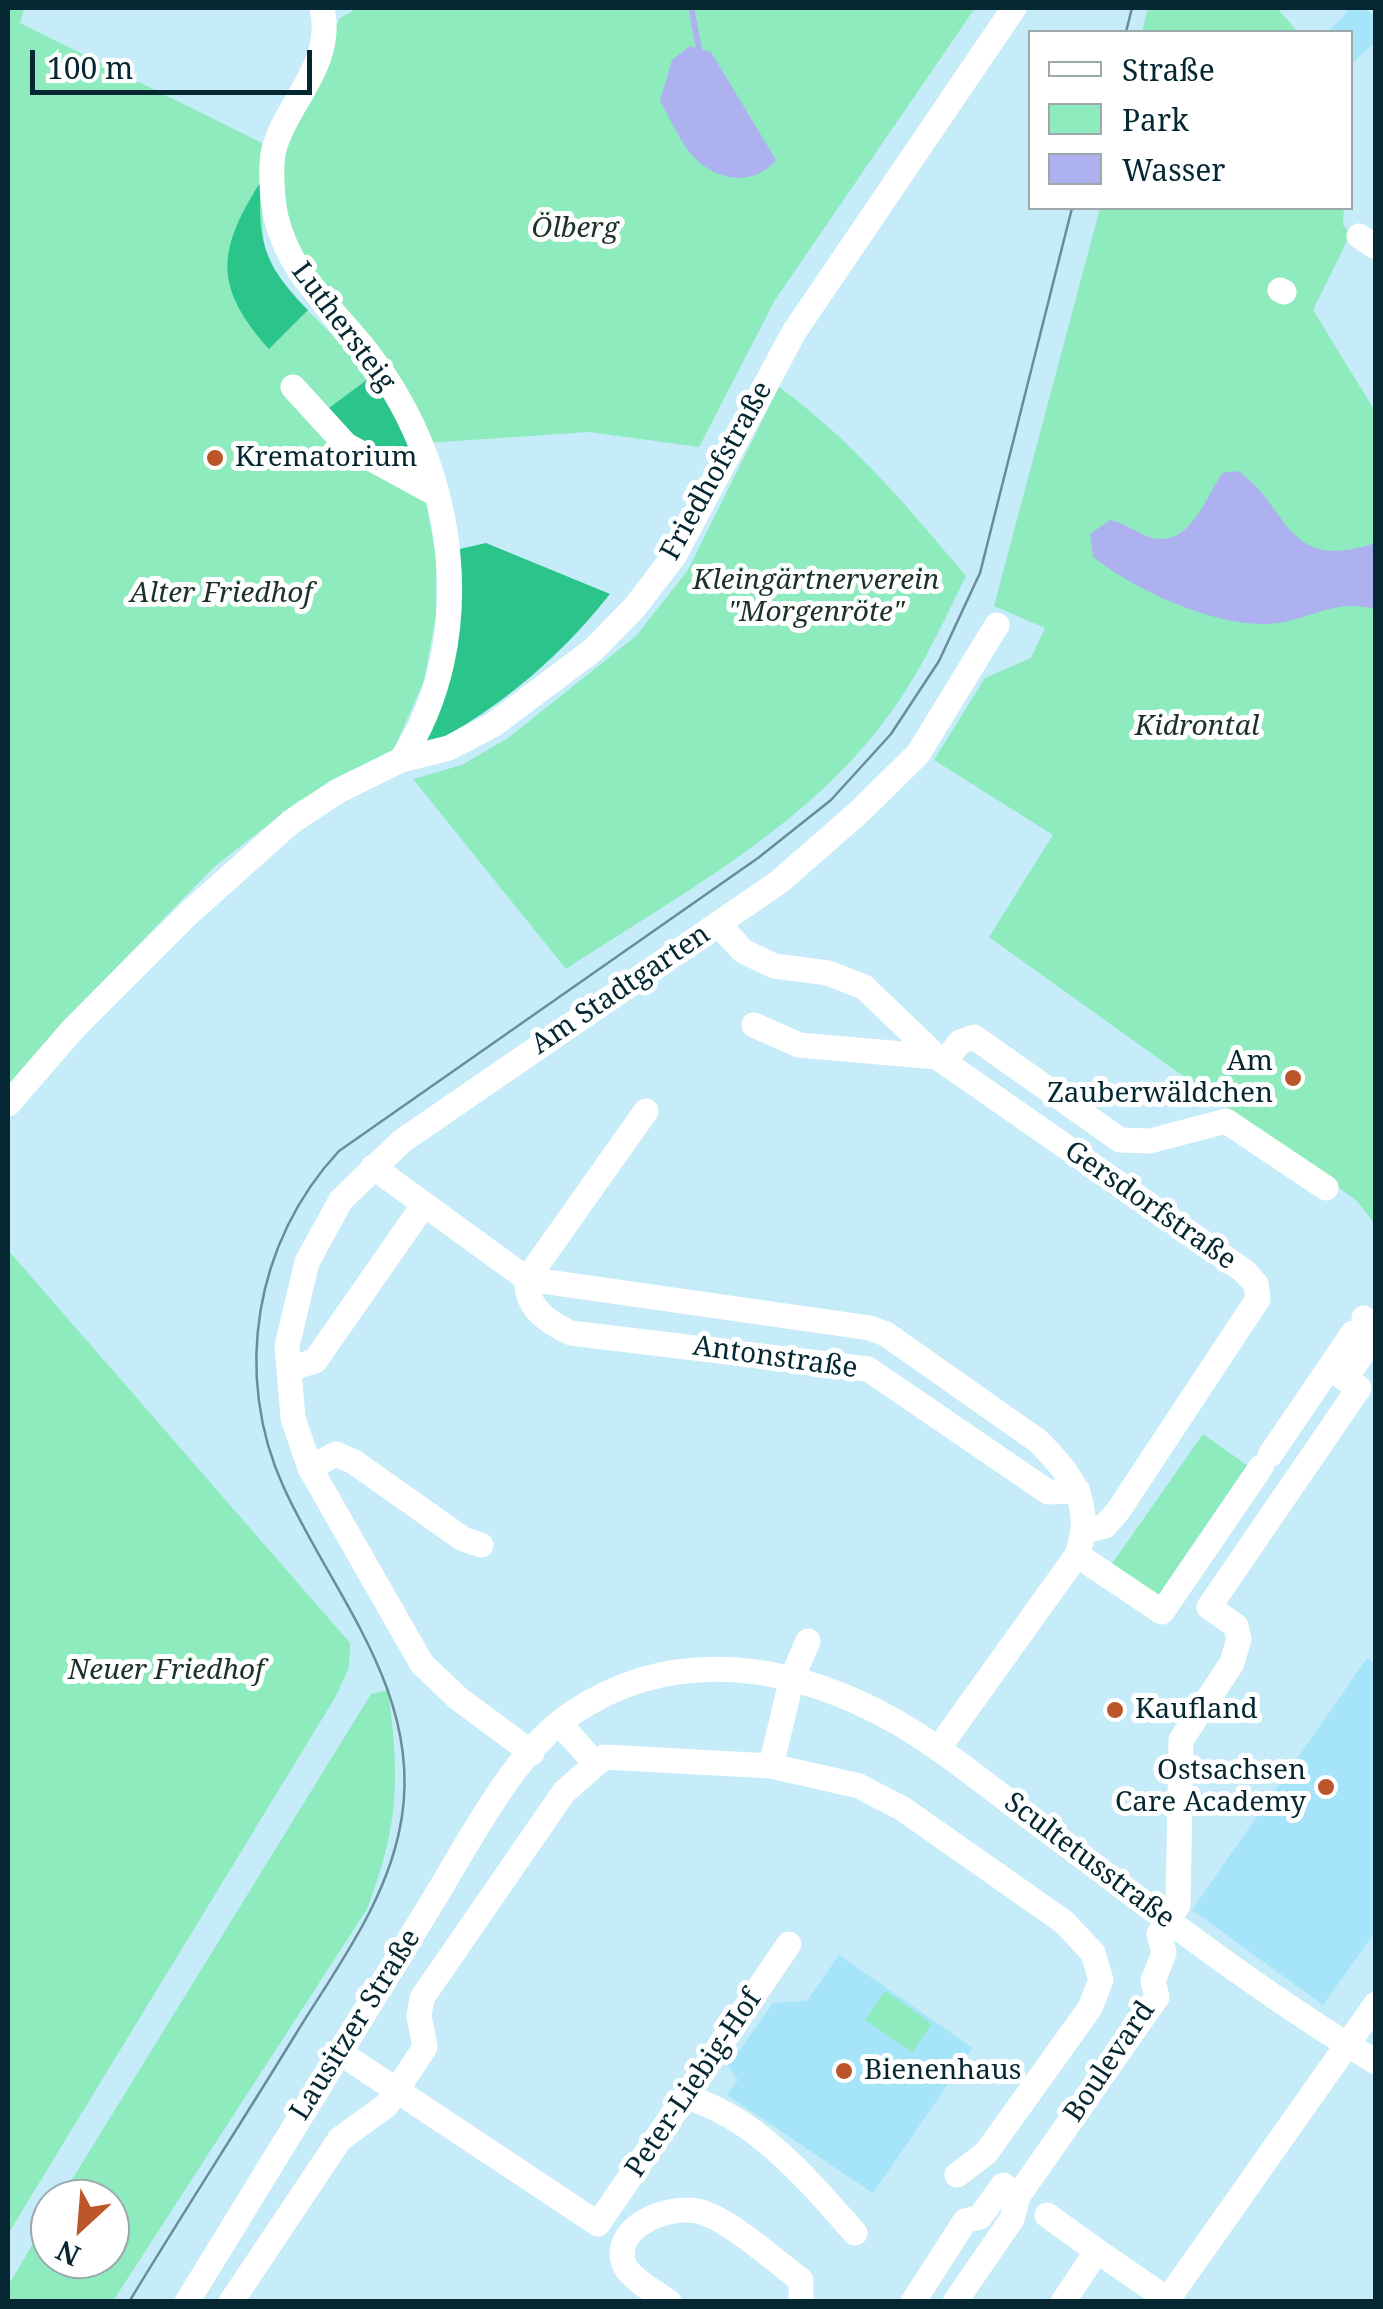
<!DOCTYPE html>
<html>
<head>
<meta charset="utf-8">
<style>
	body { margin:0 }
	#map { position:relative; width:1383px; height:2309px; overflow:hidden; background:#c6ebf9; font-family:"Noto Serif",serif }
	canvas { display:block }
	.frame { position:absolute; inset:0; border:10px solid #042731; pointer-events:none }
	.legend { position:absolute; left:1028px; top:30px; width:325px; height:180px; box-sizing:border-box; background:#fff; border:2px solid #9ba9ad; margin:0; padding:12px 18px; list-style:none; font-size:30px; color:#042731 }
	.legend li { display:flex; align-items:center; gap:20px; height:50px }
	.legend b { width:50px; border:2px solid #9ba9ad }
	.north { position:absolute; left:30px; top:2179px; width:100px; height:100px; box-sizing:border-box; background:#fff; border:2px solid #9ba9ad; border-radius:50%; rotate:206deg; font-size:28px; font-weight:700; line-height:40px; text-align:center; color:#042731 }
	.north::after { content:''; display:block; margin:auto; width:35px; height:45px; background:#bc562a; clip-path:polygon(50% 0,100% 100%,50% 72%,0 100%) }
	.scale { position:absolute; left:30px; top:50px; width:282px; height:45px; box-sizing:border-box; border:5px solid #042731; border-top:0; padding-left:12px; font-size:30px; line-height:35px; white-space:nowrap; color:#042731; -webkit-text-stroke:8px #fff; paint-order:stroke }
</style>
</head>
<body>
<div id="map">
<canvas width="1383" height="2309"></canvas>
<div class="frame"></div>
<ul class="legend">
<li><b style="height:12px;background:#fff"></b>Straße</li>
<li><b style="height:28px;background:#8debbe"></b>Park</li>
<li><b style="height:28px;background:#aeb1f0"></b>Wasser</li>
</ul>
<div class="north">N</div>
<div class="scale">100 m</div>
</div>
<script>
const context = document.querySelector('canvas').getContext('2d');
context.lineJoin = 'round';
function fill(path, color) { context.fillStyle = color; context.fill(path, 'evenodd'); }
function stroke(path, color, width, dash) { context.strokeStyle = color; context.lineWidth = width; context.lineCap = dash ? 'butt' : 'round'; context.setLineDash(dash || []); context.stroke(path); }
function write(font, color, halo, rows, align = 'center') {
  context.font = font + ' "Noto Serif",serif'; context.lineWidth = 10; context.setLineDash([]); context.textBaseline = 'middle'; context.strokeStyle = halo; context.fillStyle = color; for (const [text, x, y, turn = 0] of rows) {
    context.save(); context.translate(x, y); context.rotate((+turn || 0) * Math.PI / 180); context.textAlign = isNaN(turn) ? turn : align; if (halo) context.strokeText(text, 0, 0); context.fillText(text, 0, 0); context.restore();
  }
}
fill(new Path2D(`
	M1351 8H1366L1375 17 1376 41 1351 64 1350 32H1328Z
	M1367 1658 1376 1664 1375 1932 1323 2005 1192 1910Z
	M839 1955 973 2048 873 2193 727 2095 738 2080 728 2066 773 2003 807 2001Z`), '#a6e4fa');
fill(new Path2D(`
	M8 8H24L20 23 272 148 261 181 264 254 279 281 372 376 422 481 436 555V616L424 681 393 751 297 802 214 867 61 1024 8 1087Z
	M358 8H975L775 300 699 447 589 432 426 443 293 263 276 151 340 18Z
	M1148 8H1277L1298 32H1142Z
	M1100 208H1344L1343 225 1351 233 1313 310 1375 411V1224L1356 1200 989 937 1053 835 934 760 985 678 1031 658 1045 628 994 606Z
	M779 387C855 443 906 505 966 576 940 629 916 682 879 728 798 832 674 898 566 969L413 779 462 765 508 738 636 636 688 570Z
	M8 1250 350 1643 349 1667 336 1696 8 2234Z
	M1203 1434 1254 1470 1162 1601 1109 1568Z
	M388 1690C400 1778 399 1826 367 1909L113 2301H8V2286L50 2215V2259H110V2199H60L371 1694Z
	M885 1991 932 2024 912 2052 865 2020Z`), '#8debbe');
fill(new Path2D(`
	M261 181C257 243 265 266 308 310L269 349C213 286 217 251 261 181Z
	M372 376 409 442 422 481 373 460 325 411Z
	M486 543 610 594C556 662 489 718 410 754L428 726 451 551Z`), '#2bc48b');
fill(new Path2D(`
	M690 46 711 52 776 160C756 184 723 183 699 162 682 148 671 119 660 101L672 60Z
	M1238 471C1289 505 1284 574 1375 543V609C1334 599 1317 617 1278 623 1223 631 1136 591 1093 557L1090 534 1110 520C1126 523 1138 534 1153 538 1189 547 1206 498 1222 473Z`), '#aeb1f0');
stroke(new Path2D(`
	M692 12 699 49`), '#aeb1f0', 6);
stroke(new Path2D(`
	M322 8C335 64 287 102 274 149 270 166 272 200 276 217 290 278 338 312 373 360 457 471 480 641 401 760
	M1359 236 1376 247
	M1280 290 1284 292
	M293 387 346 445 434 493
	M718 924 743 951 774 966 828 973 864 987 937 1057 1244 1271 1256 1284 1258 1299 1118 1511 1105 1526 1086 1531
	M754 1025 799 1045 937 1057
	M944 1062 960 1042 974 1037 1120 1140 1150 1141 1226 1121 1326 1188
	M8 1104 74 1028 188 914 291 822 338 791 401 760 449 748 493 725 593 650 635 607 674 556 794 332 1014 8
	M646 1111 527 1279C525 1307 547 1322 571 1333L868 1369 1048 1492 1078 1491
	M373 1167 527 1279 870 1328 886 1334 1038 1441C1072 1475 1095 1505 1077 1555L938 1749
	M289 1369 315 1361 423 1206
	M1345 1379 1373 1338V1325L1364 1318
	M1270 1455 1353 1333
	M310 1468 336 1454 354 1462 463 1539 481 1545
	M1077 1555 1162 1612 1261 1467
	M559 1723 595 1763
	M532 1753 459 1699 422 1664 310 1468 293 1418 287 1346 307 1262 341 1200 402 1141 779 882 859 812 918 754 997 625
	M771 1766 859 1786 903 1809 1064 1922 1093 1953 1101 1980 1090 2008 986 2153 957 2175
	M339 2052 598 2224 789 1944
	M685 2097C755 2116 808 2180 855 2233
	M1047 2215 1097 2251
	M187 2302C267 2170 347 2039 428 1909 467 1847 512 1752 574 1712 677 1643 798 1665 900 1724 949 1753 994 1791 1040 1825 1150 1906 1258 1992 1376 2062
	M231 2302 340 2139 387 2105 425 2047 419 2016 422 1998 564 1792 604 1757 771 1766 792 1678 808 1641
	M669 2302C656 2292 627 2278 623 2261 615 2225 669 2205 697 2211 727 2217 775 2261 801 2280V2302
	M913 2302 965 2221 980 2217 1003 2185 1018 2196 1157 1997 1153 1981 1164 1953 1159 1934 1178 1905 1181 1740 1232 1663 1239 1639 1236 1626 1209 1607 1359 1388 1329 1368
	M955 2302 1012 2219 1018 2196
	M1063 2302 1097 2251 1167 2299
	M1166 2302 1376 2004`), '#fff', 25);
stroke(new Path2D(`
	M1126 32 1132 8
	M129 2302C184 2211 242 2122 297 2032 339 1964 390 1897 402 1816 421 1691 333 1595 284 1488 232 1375 255 1241 339 1151L758 858 831 800 891 734 939 661 980 573 1072 208`), '#688c98', 2.5);
for (const [x, y, r, color] of [
	[215,458,10,"#bc562a"],
	[1293,1078,10,"#bc562a"],
	[1115,1710,10,"#bc562a"],
	[1326,1787,10,"#bc562a"],
	[844,2071,10,"#bc562a"]
]) { const dot = new Path2D(); dot.arc(x, y, r, 0, 2 * Math.PI); context.fillStyle = color; context.fill(dot); stroke(dot, '#fff', 4); }
write('italic 28px', '#1b3227', '#fff', [
	["Ölberg",575,229],
	["Kleingärtnerverein",816,581],
	["\"Morgenröte\"",816,613],
	["Alter Friedhof",221,594],
	["Kidrontal",1197,727],
	["Neuer Friedhof",166,1671]
]);
write('28px', '#042731', '#fff', [
	["Luthersteig",343,327,53],
	["Friedhofstraße",717,471,-61],
	["Am Stadtgarten",621,990,-34],
	["Gersdorfstraße",1150,1206,35],
	["Antonstraße",775,1358,8],
	["Scultetusstraße",1089,1861,37],
	["Lausitzer Straße",356,2025,-58],
	["Boulevard",1110,2062,-56],
	["Peter-Liebig-Hof",694,2084,-56]
]);
write('28px', '#042731', '#fff', [
	["Krematorium",235,458],
	["Am",1273,1062,"right"],
	["Zauberwäldchen",1273,1094,"right"],
	["Kaufland",1135,1710],
	["Ostsachsen",1306,1771,"right"],
	["Care Academy",1306,1803,"right"],
	["Bienenhaus",864,2071]
], 'left');
</script>
</body>
</html>
